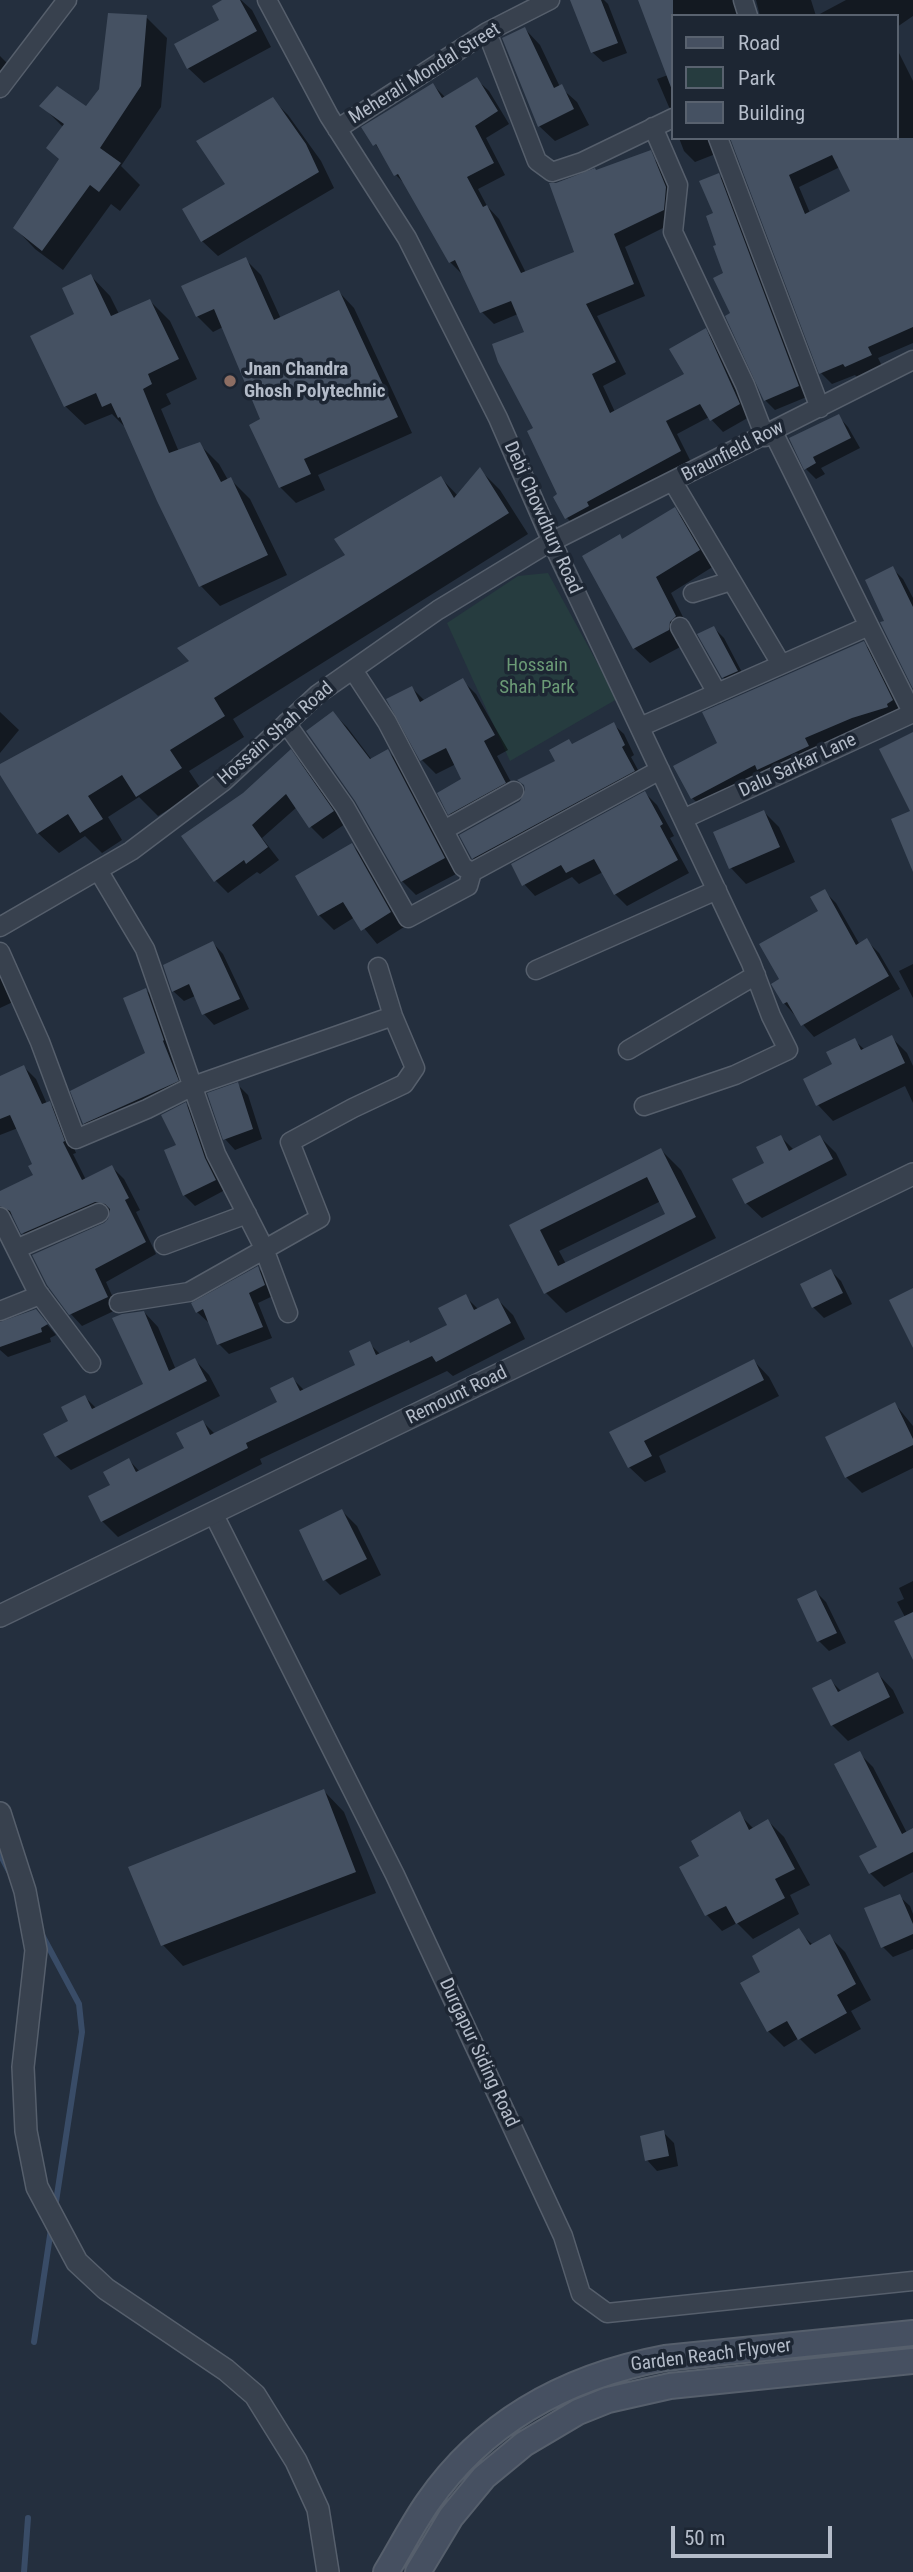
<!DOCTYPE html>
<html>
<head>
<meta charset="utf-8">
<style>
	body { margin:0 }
	#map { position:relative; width:913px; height:2572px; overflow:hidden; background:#242f3e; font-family:"Roboto Condensed",sans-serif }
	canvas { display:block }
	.legend { position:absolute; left:671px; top:14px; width:228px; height:126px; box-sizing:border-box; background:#1d2633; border:2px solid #59626f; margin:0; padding:9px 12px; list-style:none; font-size:21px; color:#b4bcc9 }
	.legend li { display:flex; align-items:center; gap:14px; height:35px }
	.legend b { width:35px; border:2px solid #59626f }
	.scale { position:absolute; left:671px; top:2526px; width:161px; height:32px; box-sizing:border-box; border:4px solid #b4bcc9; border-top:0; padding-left:9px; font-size:21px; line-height:24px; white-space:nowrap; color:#b4bcc9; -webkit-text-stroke:5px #1d2633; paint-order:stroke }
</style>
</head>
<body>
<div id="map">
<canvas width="913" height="2572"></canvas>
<ul class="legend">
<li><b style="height:9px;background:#465061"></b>Road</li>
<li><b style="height:19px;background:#263c3f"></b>Park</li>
<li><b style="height:19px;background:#455162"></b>Building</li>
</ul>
<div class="scale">50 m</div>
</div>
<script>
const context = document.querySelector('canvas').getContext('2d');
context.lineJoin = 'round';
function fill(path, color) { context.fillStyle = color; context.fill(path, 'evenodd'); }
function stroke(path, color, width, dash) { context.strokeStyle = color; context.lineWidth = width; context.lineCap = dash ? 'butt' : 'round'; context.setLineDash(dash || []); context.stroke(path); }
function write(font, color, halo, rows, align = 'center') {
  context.font = font + ' "Roboto Condensed",sans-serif'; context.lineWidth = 7; context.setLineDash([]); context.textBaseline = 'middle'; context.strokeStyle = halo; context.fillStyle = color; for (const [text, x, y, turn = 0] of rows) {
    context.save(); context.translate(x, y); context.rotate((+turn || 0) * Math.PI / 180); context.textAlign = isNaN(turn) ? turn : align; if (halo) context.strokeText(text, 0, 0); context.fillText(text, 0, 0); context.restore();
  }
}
fill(new Path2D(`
	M548 573 617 699 510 761 447 623 518 576Z`), '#263c3f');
fill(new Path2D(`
	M226 0H241L252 10 271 47 204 83 188 68 222 21Z
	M583 0H604L608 4 627 53 603 62 592 52Z
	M640 0H752L744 16H673V111L669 107 657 79 668 75Z
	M756 0H811L816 16 846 0H913V16L897 27V16H760Z
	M146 17 167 38 161 107 121 166 140 185 120 211 111 204 63 270 35 249 15 228 61 160 64 128 42 106 86 109Z
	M525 29 540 45 560 87 577 102 589 125 555 141 539 126Z
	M897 49 913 81V343L878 358 882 366 857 377 855 375 832 384 821 373 731 138H897ZM840 167 852 192 810 213 799 187Z
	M0 56 7 63 0 71Z
	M476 79 489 91 509 124 486 138 505 175 478 189 487 206 499 219 526 273 576 253 597 172 648 153 660 165 677 208 675 222 625 247 645 296 597 316 626 374 603 386 615 412 686 375 705 330 717 342 751 416 723 432 709 417 677 434 692 464 579 530 567 518 555 497 559 495 536 429 526 333 518 314 494 324 482 312 462 274 450 262 405 184 396 175 364 127 433 85 446 98Z
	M272 99 288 115 321 161 334 188 218 256 202 241Z
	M679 138H726L718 153 695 162 684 151Z
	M719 175 729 185 809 396 775 410 765 400 725 274 718 245 715 214Z
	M246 260 261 275 281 319 339 292 354 308 412 433 318 475 325 490 296 503 280 487 263 420 223 327 213 332 197 316Z
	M91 276 110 296 119 314 150 301 170 321 197 379 166 394 171 404 161 409 179 452 199 444 219 464 228 480 230 479 250 499 287 575 220 606 201 586 126 425 124 426 112 414 85 425 65 406 77 315Z
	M838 416 848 427 860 448 821 468 825 474 816 479 806 469 791 439Z
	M480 470 500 490 528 534 233 719 244 737 189 771 201 789 158 816 139 797 108 817 122 840 102 853 85 836 59 853 38 833 0 772V766L192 661 347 556 441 478 458 496Z
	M675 509 690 525 714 566 671 593 691 633 684 645 650 663 634 648 623 541Z
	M893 569 903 579 913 598V685L886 621Z
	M714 628 724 638 747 682 734 688 723 677Z
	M863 643 874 653 903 711 814 749 818 757 703 808 692 798 719 743Z
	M462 680 476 694 508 750 497 756 519 797 464 827 450 814 464 779 456 764 436 774 422 760 412 688 425 701Z
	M0 712 19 730 0 753Z
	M333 713 347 727 372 760 388 751 402 766 458 873 416 895 402 881Z
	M613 724 624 734 634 755 631 757 644 781 483 868 473 858 521 802 573 745Z
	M291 752 302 764 345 824 323 839 311 827 297 807 262 838 279 860 260 874 257 872 228 893 216 881 184 837 244 794Z
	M645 793 657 805 674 836 670 838 689 873 627 906 615 894 603 872 579 884 572 877 535 896 524 884Z
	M764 812 779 827 795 862 746 884 731 868Z
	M352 845 366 859 404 927 377 944 355 917 334 930 319 915 297 876Z
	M824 891 836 903 860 945 867 941 879 953 900 989 814 1037 784 1003 781 979 820 911Z
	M213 943 223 954 249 1009 214 1025 204 1014 195 996 184 1001 173 991Z
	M0 964 15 1001 0 1008Z
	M913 964V998L899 971Z
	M146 990 160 1004 191 1094 98 1137 84 1123 148 1054Z
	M891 1037 907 1053 913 1066V1103L905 1086 833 1121 818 1105 835 1065 854 1040 865 1050Z
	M24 1067 36 1079 47 1104 49 1103 61 1115 76 1153 73 1154 86 1180 112 1167 124 1179 140 1210 136 1212 156 1254 106 1282 118 1309 82 1326 70 1313 105 1225 114 1213 35 1245 23 1233 15 1218 1 1205 0 1193 36 1176 34 1165 18 1128 0 1135V1078Z
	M237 1084 248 1095 262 1139 235 1150 225 1139 209 1094Z
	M186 1104 196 1114 225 1190 195 1206 184 1195 166 1151 178 1145Z
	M781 1137 794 1150 820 1137 836 1153 847 1175 762 1218 746 1203Z
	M661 1150 681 1170 716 1238 566 1313 546 1293 511 1225ZM661 1201 668 1215 566 1264 559 1251Z
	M258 1268 268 1278 275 1295 258 1303 272 1338 229 1354 219 1344 210 1321 208 1322 197 1312Z
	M831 1271 841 1281 852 1304 824 1318 813 1307 802 1285Z
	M465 1296 479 1310 498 1300 513 1315 525 1339 453 1376 447 1371 260 1459 262 1464 118 1537 102 1521 112 1486 129 1460 140 1472 186 1449 203 1422 215 1434 279 1403 293 1379 305 1391 358 1366 369 1343 381 1355 411 1345 449 1325Z
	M36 1311 56 1335 50 1338 51 1342 8 1357 0 1350V1323Z
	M144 1312 158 1327 176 1370 195 1360 209 1375 220 1396 71 1470 56 1456 71 1422 85 1397 97 1409 145 1385Z
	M754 1361 769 1377 779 1396 659 1456 666 1472 645 1482 629 1467 612 1432Z
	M895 1404 913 1426V1468L862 1493 846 1477Z
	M342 1511 357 1526 381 1575 340 1595 325 1580Z
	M913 1581V1656L905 1617 897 1602 904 1599 899 1588Z
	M816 1592 826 1602 846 1643 829 1651 819 1641Z
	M878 1674 893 1690 904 1713 848 1741 832 1725 831 1681 842 1692Z
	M859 1753 873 1767 907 1833 913 1834V1872L884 1887 870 1873 879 1848Z
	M324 1791 344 1812 376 1893 183 1966 163 1945Z
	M739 1814 754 1829 768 1821 784 1837 810 1885 790 1895 799 1914 753 1939 737 1923 722 1931 707 1915 681 1868 701 1857Z
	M899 1896 910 1906 913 1914V1949L893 1957 883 1947Z
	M798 1931 813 1945 830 1937 845 1952 871 2000 851 2011 861 2029 815 2054 799 2038 784 2047 768 2031 763 1973Z
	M663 2132 674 2143 678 2166 657 2171 647 2160Z`), '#0007');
stroke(new Path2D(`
	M0 1854 9 1871
	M41 1933 79 2004 82 2032 55 2208
	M34 2342 51 2229
	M24 2572 28 2518`), '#394c67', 6);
fill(new Path2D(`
	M222 0H240L257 31 187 69 174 44 219 20 212 6Z
	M570 0H601L618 43 591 53Z
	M638 0H673V90H672Z
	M108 13 147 15 141 86 100 148 121 163 99 192 90 185 42 251 13 228 59 159 46 148 64 124 39 106 57 86 86 106 99 89Z
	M525 27 554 88 562 84 574 109 538 127 502 38Z
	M477 77 498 111 475 126 494 163 467 177 483 207 487 205 521 273 574 252 549 183H556L595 168 596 170 651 150 666 187 664 210 614 234 634 284 586 304 616 362 592 374 610 413 684 374 669 349 706 328 740 404 710 421 700 404 666 421 681 451 587 502 589 506 565 519 553 497 557 494 527 431 533 428 498 362 492 344 524 332 511 301 480 313 455 260 449 263 398 174 394 176 376 144 373 146 361 127 433 83 442 98Z
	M273 97 306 144 319 172 201 242 182 209 225 184 196 141Z
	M730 138H913V327L868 347 872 355 845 367 843 364 819 374ZM832 155 850 191 805 214 789 175Z
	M719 173 799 386 764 401 725 316 730 313 713 278 723 273 713 246 716 245 706 216 713 213 699 181Z
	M246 257 274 320 339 290 398 417 304 459 311 474 279 488 249 425 260 419 214 309 196 317 181 286Z
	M91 274 111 316 150 299 179 359 148 374 152 384 143 389 169 453 200 442 221 482 231 477 268 555 199 587 157 501 120 417 118 418 111 403 102 407 96 393 64 407 30 336 74 314 62 288Z
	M839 414 851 438 813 457 816 463 804 470 789 438Z
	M480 467 509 513 214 698 225 716 170 750 182 768 136 797 122 775 88 796 103 819 80 833 68 814 37 834 0 775V764L189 661 177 648 345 555 334 539 441 476 454 498Z
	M675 507 700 550 656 577 676 616 670 622 669 630 633 649 582 556 620 534 622 539Z
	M893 566 913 607V689L880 622 884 621 865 580Z
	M714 626 738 671 722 678 697 634Z
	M864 641 893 700 887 704 888 707 852 718 805 738 809 746 757 770 755 765 691 799 673 766 717 743 702 712Z
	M463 678 495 735 484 741 506 783 448 815 437 793 461 779 446 748 420 761 386 699 412 686 420 702Z
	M333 711 370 759 388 749 445 858 401 882 355 801 306 731Z
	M614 722 625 745 622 747 635 771 472 859 459 835 520 801 525 790 524 785 517 780 555 761 549 750 569 739 572 744Z
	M913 732V872L891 819 910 811 879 749Z
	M291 749 334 811 309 828 286 794 252 825 268 847 246 864 244 860 214 882 181 836 243 793Z
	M645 791 663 824 660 826 678 860 614 895 594 859 566 873 561 865 522 886 511 864Z
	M764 810 780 847 729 869 713 832Z
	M352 843 391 912 361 931 343 902 318 916 295 876Z
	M825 889 856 945 867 938 889 976 801 1026 787 1002 783 1004 771 984 779 979 759 944 818 911 810 897Z
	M213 941 240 999 202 1015 189 984 172 992 163 965Z
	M146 988 164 1040 163 1041 179 1081 83 1124 70 1091 145 1053 123 998Z
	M892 1035 905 1063 816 1106 803 1079 832 1064 826 1052 855 1038 861 1050Z
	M24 1065 42 1104 50 1101 65 1141 63 1142 82 1180 112 1165 129 1198 125 1200 146 1242 95 1269 108 1297 69 1315 47 1285 32 1255 104 1223 108 1219 110 1209 105 1204 95 1202 21 1234 10 1211 0 1206V1191L33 1175 28 1166 32 1164 10 1115 0 1119V1076Z
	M238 1082 253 1129 223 1140 207 1093Z
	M186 1102 205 1158 216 1180 183 1196 164 1150 176 1145 161 1115Z
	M781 1135 789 1151 820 1135 833 1159 745 1204 732 1179 764 1163 756 1147Z
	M661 1148 696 1217 544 1294 509 1225ZM647 1177 665 1214 558 1266 540 1230Z
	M258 1266 265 1285 249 1293 263 1327 217 1345 203 1309 196 1313 191 1303Z
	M831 1269 843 1293 812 1308 800 1284Z
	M913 1288V1348L889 1300Z
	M466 1294 474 1310 498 1298 511 1323 436 1362 432 1356 246 1443 248 1448 101 1522 88 1496 110 1485 103 1472 129 1458 136 1472 184 1448 176 1433 203 1420 210 1435 277 1402 270 1388 293 1377 300 1391 355 1365 349 1351 370 1341 376 1355 409 1340 410 1343 447 1325 438 1308Z
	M36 1309 48 1324 41 1328 42 1332 0 1347V1322Z
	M144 1311 169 1371 195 1358 207 1381 55 1457 43 1434 68 1421 61 1407 85 1395 92 1409 143 1384 112 1318 122 1314Z
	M754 1359 764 1380 644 1441 652 1456 628 1468 609 1432Z
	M895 1402 913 1439V1445L845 1478 825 1437Z
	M342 1509 367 1559 323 1581 299 1530Z
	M816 1590 837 1633 817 1642 797 1599Z
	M913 1612V1660L894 1621Z
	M878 1672 890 1697 831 1726 812 1688 831 1679 838 1692Z
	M860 1751 902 1834 913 1828V1852L869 1874 859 1856 877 1847 834 1764Z
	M324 1789 356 1872 161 1946 128 1867Z
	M740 1811 749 1830 768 1819 795 1869 775 1879 785 1898 736 1924 726 1906 705 1916 679 1867 699 1856 691 1841Z
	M900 1894 913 1924V1934L881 1948 864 1908Z
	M799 1928 810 1945 830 1934 856 1984 837 1995 847 2013 798 2040 787 2021 767 2032 740 1983 760 1972 752 1956Z
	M664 2130 669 2156 645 2161 640 2136Z`), '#455162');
const minor = new Path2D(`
	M267 0 329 116 407 238 498 418 552 542 751 963 771 1016 788 1050 735 1075 644 1106
	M743 0 748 16
	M487 32 537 161 552 172 582 162 673 118
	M0 88 67 0
	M653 127 678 185 673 232 745 385 765 437
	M337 129 487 32 550 0
	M718 138 820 408
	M773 432 869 626
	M673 482 781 664
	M693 593 731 581
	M680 627 717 693
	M353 670 387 722 463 867 472 872
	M286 723 345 807 408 918 468 886 472 872 660 770
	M640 727 869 626 913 714
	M683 819 913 713
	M444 830 514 791
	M98 870 145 949 216 1154 263 1246 288 1313
	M0 927 131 851 224 781 318 694 438 610 545 545 913 360
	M0 952 40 1042 76 1139 147 1109 193 1086 393 1016
	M536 970 717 890
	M628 1050 756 975
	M0 1217 37 1291 91 1363
	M164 1245 247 1214
	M16 1249 99 1213
	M119 1303 189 1292 320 1218 290 1142 353 1108 404 1084 415 1068 393 1016 378 967
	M0 1311 40 1295
	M213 1513 395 1875 563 2236 581 2294 607 2313 913 2281`);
const tertiary = new Path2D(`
	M0 1616 913 1174
	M0 1813 25 1891 36 1950 23 2067 26 2131 37 2187 77 2262 106 2289 226 2370 255 2395 296 2461 318 2509 328 2572`);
const secondary = new Path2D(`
	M386 2572C400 2549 412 2525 428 2502 485 2420 569 2376 665 2358L913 2333
	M418 2572 451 2517 484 2477 524 2444 578 2412 608 2400 670 2386 913 2361`);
stroke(minor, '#565f6c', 21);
stroke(tertiary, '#565f6c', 24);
stroke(secondary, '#565f6c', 28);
stroke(minor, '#38414e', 18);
stroke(tertiary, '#38414e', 21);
stroke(secondary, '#465061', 24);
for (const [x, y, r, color] of [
	[230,381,7,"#8d6e63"]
]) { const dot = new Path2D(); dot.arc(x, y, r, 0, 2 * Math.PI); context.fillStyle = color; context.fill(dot); stroke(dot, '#1d2633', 2.5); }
write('19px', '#b4bcc9', '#1d2633', [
	["Meherali Mondal Street",425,74,-32],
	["Braunfield Row",733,452,-27],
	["Debi Chowdhury Road",542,518,66],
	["Hossain Shah Road",276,734,-41],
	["Dalu Sarkar Lane",798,766,-25],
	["Remount Road",457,1396,-26],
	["Durgapur Siding Road",478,2053,65],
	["Garden Reach Flyover",711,2356,-7]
]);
write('bold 19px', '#b4bcc9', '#1d2633', [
	["Jnan Chandra",244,370],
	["Ghosh Polytechnic",244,392]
], 'left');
write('19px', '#6b9a76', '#1d2633', [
	["Hossain",537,666],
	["Shah Park",537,688]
]);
</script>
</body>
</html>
